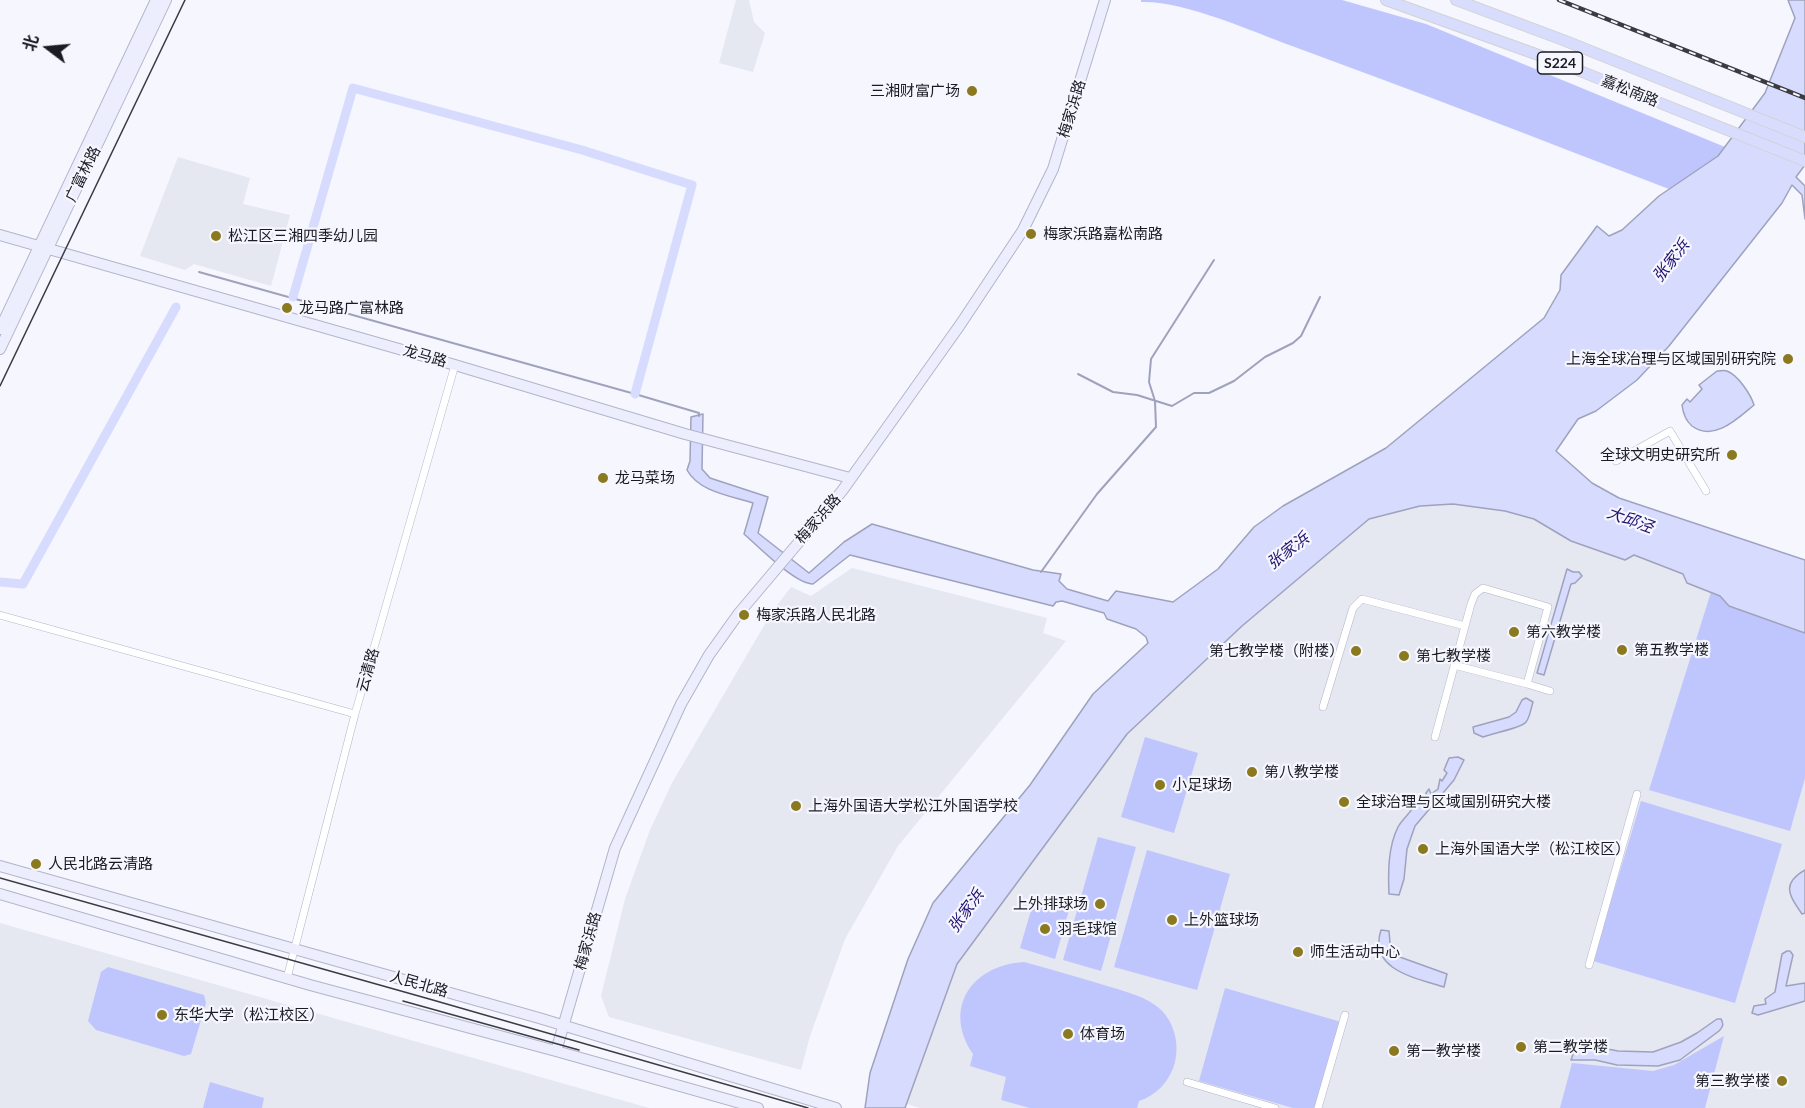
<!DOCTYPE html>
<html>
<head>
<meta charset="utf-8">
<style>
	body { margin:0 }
	#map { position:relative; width:1805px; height:1108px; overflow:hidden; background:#f5f6fe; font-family:Lato,"Noto Sans SC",sans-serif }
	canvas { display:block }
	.north { position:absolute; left:18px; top:18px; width:60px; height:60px; -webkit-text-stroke:4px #f5f6fe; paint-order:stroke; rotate:286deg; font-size:16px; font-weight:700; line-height:24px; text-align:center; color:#1b1c23 }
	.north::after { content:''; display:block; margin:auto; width:21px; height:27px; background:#1b1c23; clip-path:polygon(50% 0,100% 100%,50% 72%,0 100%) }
</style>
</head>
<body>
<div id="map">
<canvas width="1805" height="1108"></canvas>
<div class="north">北</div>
</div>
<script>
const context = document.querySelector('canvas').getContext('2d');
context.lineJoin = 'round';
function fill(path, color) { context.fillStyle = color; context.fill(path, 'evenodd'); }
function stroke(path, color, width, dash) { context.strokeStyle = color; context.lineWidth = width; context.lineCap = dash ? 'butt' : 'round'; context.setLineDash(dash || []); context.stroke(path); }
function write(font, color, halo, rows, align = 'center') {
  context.font = font + ' Lato,"Noto Sans SC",sans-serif'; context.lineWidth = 4.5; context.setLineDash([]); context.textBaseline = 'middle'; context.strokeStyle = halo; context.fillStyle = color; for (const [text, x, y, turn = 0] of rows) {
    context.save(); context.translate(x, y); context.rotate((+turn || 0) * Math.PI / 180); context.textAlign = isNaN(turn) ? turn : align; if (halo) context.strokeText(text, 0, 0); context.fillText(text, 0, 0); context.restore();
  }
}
fill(new Path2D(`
	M736 0H749L754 22 765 33 753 72 719 63Z
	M178 157 250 178 243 204 290 215 271 286 194 264 185 270 140 256Z
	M1453 504 1505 511 1534 519 1571 541 1634 555 1683 574 1688 583 1805 633V1108H920L907 1104 957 964 1127 734 1241 626 1369 519 1420 506Z
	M852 568 1047 618 1043 633 1066 641 898 846 845 939 810 1036 801 1070 609 1017 601 996 625 899 650 830 672 783 772 612 791 587 811 596Z
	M0 923 649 1108H0Z`), '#e5e7f1');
fill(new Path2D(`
	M1141 0H1342L1426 24 1725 147 1718 156 1669 189C1544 141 1418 92 1292 46 1252 31 1181 0 1141 2Z
	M1711 592 1720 596 1729 606 1805 632V778L1790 831 1649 790Z
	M1145 737 1198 753 1174 833 1121 817Z
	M1641 801 1782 844 1735 1003 1593 961Z
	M1098 837 1136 847 1101 971 1063 960Z
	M1147 850 1230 874 1197 990 1114 967Z
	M1034 900 1069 910 1055 959 1020 948Z
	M1024 962C1051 969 1077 977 1104 985 1120 990 1141 995 1155 1005 1173 1017 1180 1042 1175 1062 1170 1081 1157 1095 1139 1101L1137 1108H1030L1001 1100 1006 1077 970 1066 973 1054C942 1008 972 965 1024 962Z
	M108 967 204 995 206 1003 191 1054 184 1056 96 1030 88 1021 101 972Z
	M1225 988 1341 1022 1316 1108H1293L1199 1081Z
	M1724 1036 1705 1108H1560L1572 1063 1653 1071 1674 1065Z
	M210 1082 264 1098 262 1108H203Z`), '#bfc6fd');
const water = new Path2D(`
	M1788 0H1805V165L1796 177 1805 186V219L1802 195 1792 185 1782 203 1669 346 1637 380 1596 411 1578 419 1556 451 1592 483 1619 498 1805 560V633L1729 606 1720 596 1687 583 1683 574 1634 555 1625 560 1571 541 1534 519 1505 511 1453 504 1420 506 1369 519 1242 626 1127 734 957 964 905 1108H865L870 1073 908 959 933 903 1030 785 1093 694 1148 643 1146 637 1136 629 1107 619 1104 613 1062 601 1056 602 1053 606 850 555 813 584C795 584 759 547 744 534L753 503C731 496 699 492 687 470L690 461 691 417 703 414 702 469 710 478 768 497 758 533 809 573 844 542 872 524 1033 570 1061 574 1059 581 1067 589 1108 601 1116 591 1173 602 1218 569 1254 527 1283 506 1386 448 1544 318 1560 290 1561 275 1597 226 1609 236 1622 230 1659 196 1718 156 1765 93 1795 18Z
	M1717 371C1721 371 1724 370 1727 371 1738 375 1751 395 1754 405 1737 419 1714 442 1692 426 1686 421 1683 413 1682 405L1687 399 1690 402 1702 389 1699 385Z
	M1567 569 1573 572H1579L1582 576 1575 583 1571 584 1544 675 1537 673Z
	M1526 698 1533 702C1531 708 1530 717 1526 722 1522 728 1493 733 1483 737L1474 733 1473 727 1509 717 1516 712 1522 700Z
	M1458 757 1464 760 1454 780 1415 826 1407 849 1404 879 1399 895 1389 894C1388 872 1388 847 1398 827 1403 818 1411 813 1415 804H1422L1428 799 1426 793 1429 789 1431 794 1438 789 1440 779 1442 781 1447 773 1444 770 1449 758Z
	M1805 870V913L1802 914C1789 895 1781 884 1805 870Z
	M1381 930 1389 931 1390 943 1397 956 1447 974 1444 987C1416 978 1368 970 1381 930Z
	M1787 951H1790L1793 955 1786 986 1805 983V1001L1758 1015 1752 1013 1754 1006 1766 1004 1765 999 1775 992 1782 954Z
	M1717 1019H1721C1724 1024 1723 1027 1719 1031L1680 1060 1658 1066 1617 1065 1595 1060H1571L1577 1043 1618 1051 1653 1052 1681 1042 1697 1033Z`);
fill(water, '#d7dcff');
stroke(water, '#9fa2bd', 1.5);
stroke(new Path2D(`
	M199 272 635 394 699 413V416
	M1078 374 1113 392 1137 395 1172 406 1194 393H1209L1234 381 1265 357 1293 343 1301 336 1320 297
	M1041 572 1097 494 1156 427 1155 401 1149 382 1151 359 1214 260`), '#9fa2bd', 2);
stroke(new Path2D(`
	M293 297 353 88 582 150 692 185 635 394
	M0 582 23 584 176 307`), '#d7dcff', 9);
const street = new Path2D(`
	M1616 461 1670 431 1706 491
	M0 615 355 714
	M1527 684 1550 691
	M1323 707 1353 608 1362 599 1465 626
	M1435 737 1471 604 1475 594 1483 588 1548 607 1527 684 1454 665
	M1589 965 1637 794
	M287 978 355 714 455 365
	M1187 1082 1275 1108
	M1318 1108 1345 1015`);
const secondary = new Path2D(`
	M0 235 455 365 685 434 850 478
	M0 329 156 0
	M0 349 166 0
	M0 866 539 1018 836 1108
	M0 894 310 985 556 1051 758 1108
	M556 1051 615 848 681 704 709 655 739 613 842 491 960 325 1023 230 1053 169 1105 0`);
const primary = new Path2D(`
	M1386 0 1555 61 1805 161
	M1456 0 1563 40 1805 137`);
stroke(street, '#b2b5c8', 8);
stroke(secondary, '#b2b5c8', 12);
stroke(primary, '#d1d2d3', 12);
stroke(street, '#fff', 7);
stroke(secondary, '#eceefe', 10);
stroke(primary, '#d9ddfd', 10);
stroke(new Path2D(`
	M0 386 185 0
	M0 878C270 954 539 1029 808 1108
	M403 1001 579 1050`), '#3b3c43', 1.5);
const rail = new Path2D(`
	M1559 0 1805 98`);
stroke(rail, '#3b3c43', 4.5);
stroke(rail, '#f5f6fe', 2, [7]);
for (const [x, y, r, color] of [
	[972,91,6,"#8a791e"],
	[1031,234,6,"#8a791e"],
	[216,236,6,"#8a791e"],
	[287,308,6,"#8a791e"],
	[1788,359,6,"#8a791e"],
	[1732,455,6,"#8a791e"],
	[603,478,6,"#8a791e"],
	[744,615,6,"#8a791e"],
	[1514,632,6,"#8a791e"],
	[1622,650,6,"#8a791e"],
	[1356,651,6,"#8a791e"],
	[1404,656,6,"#8a791e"],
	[1252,772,6,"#8a791e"],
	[1160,785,6,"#8a791e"],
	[1344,802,6,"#8a791e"],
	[796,806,6,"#8a791e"],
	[1423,849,6,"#8a791e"],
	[36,864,6,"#8a791e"],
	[1100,904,6,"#8a791e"],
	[1172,920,6,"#8a791e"],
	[1045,929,6,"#8a791e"],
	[1298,952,6,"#8a791e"],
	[162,1015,6,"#8a791e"],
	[1068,1034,6,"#8a791e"],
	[1521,1047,6,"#8a791e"],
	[1394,1051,6,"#8a791e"],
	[1782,1081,6,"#8a791e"]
]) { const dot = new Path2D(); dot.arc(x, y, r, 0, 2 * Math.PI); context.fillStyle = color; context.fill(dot); stroke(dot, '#f5f6fe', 2); }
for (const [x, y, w] of [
	[1560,63,45]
]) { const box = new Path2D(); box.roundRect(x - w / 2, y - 11, w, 22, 4.5); context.fillStyle = '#f5f6fe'; context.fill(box); stroke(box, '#1b1c23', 1.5); }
write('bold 14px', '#1b1c23', null, [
	["S224",1560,63]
]);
write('15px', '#1b1c23', '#f5f6fe', [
	["三湘财富广场",960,91,"right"],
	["梅家浜路嘉松南路",1043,234],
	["松江区三湘四季幼儿园",228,236],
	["龙马路广富林路",299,308],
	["上海全球冶理与区域国别研究院",1776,359,"right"],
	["全球文明史研究所",1720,455,"right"],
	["龙马菜场",615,478],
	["梅家浜路人民北路",756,615],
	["第六教学楼",1526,632],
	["第五教学楼",1634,650],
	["第七教学楼（附楼）",1344,651,"right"],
	["第七教学楼",1416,656],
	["第八教学楼",1264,772],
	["小足球场",1172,785],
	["全球治理与区域国别研究大楼",1356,802],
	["上海外国语大学松江外国语学校",808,806],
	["上海外国语大学（松江校区）",1435,849],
	["人民北路云清路",48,864],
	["上外排球场",1088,904,"right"],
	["上外篮球场",1184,920],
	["羽毛球馆",1057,929],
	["师生活动中心",1310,952],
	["东华大学（松江校区）",174,1015],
	["体育场",1080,1034],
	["第二教学楼",1533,1047],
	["第一教学楼",1406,1051],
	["第三教学楼",1770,1081,"right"]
], 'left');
write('15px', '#1b1c23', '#f5f6fe', [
	["嘉松南路",1630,91,22],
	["梅家浜路",1072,109,-73],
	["广富林路",83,174,-64],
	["龙马路",425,356,16],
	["梅家浜路",818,519,-49],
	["云清路",368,670,-74],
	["梅家浜路",588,941,-74],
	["人民北路",419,984,16]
]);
write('italic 16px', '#211271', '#f5f6fe', [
	["张家浜",1671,261,-52],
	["大邱泾",1630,520,20],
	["张家浜",1288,551,-38],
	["张家浜",966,911,-54]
]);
</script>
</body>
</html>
